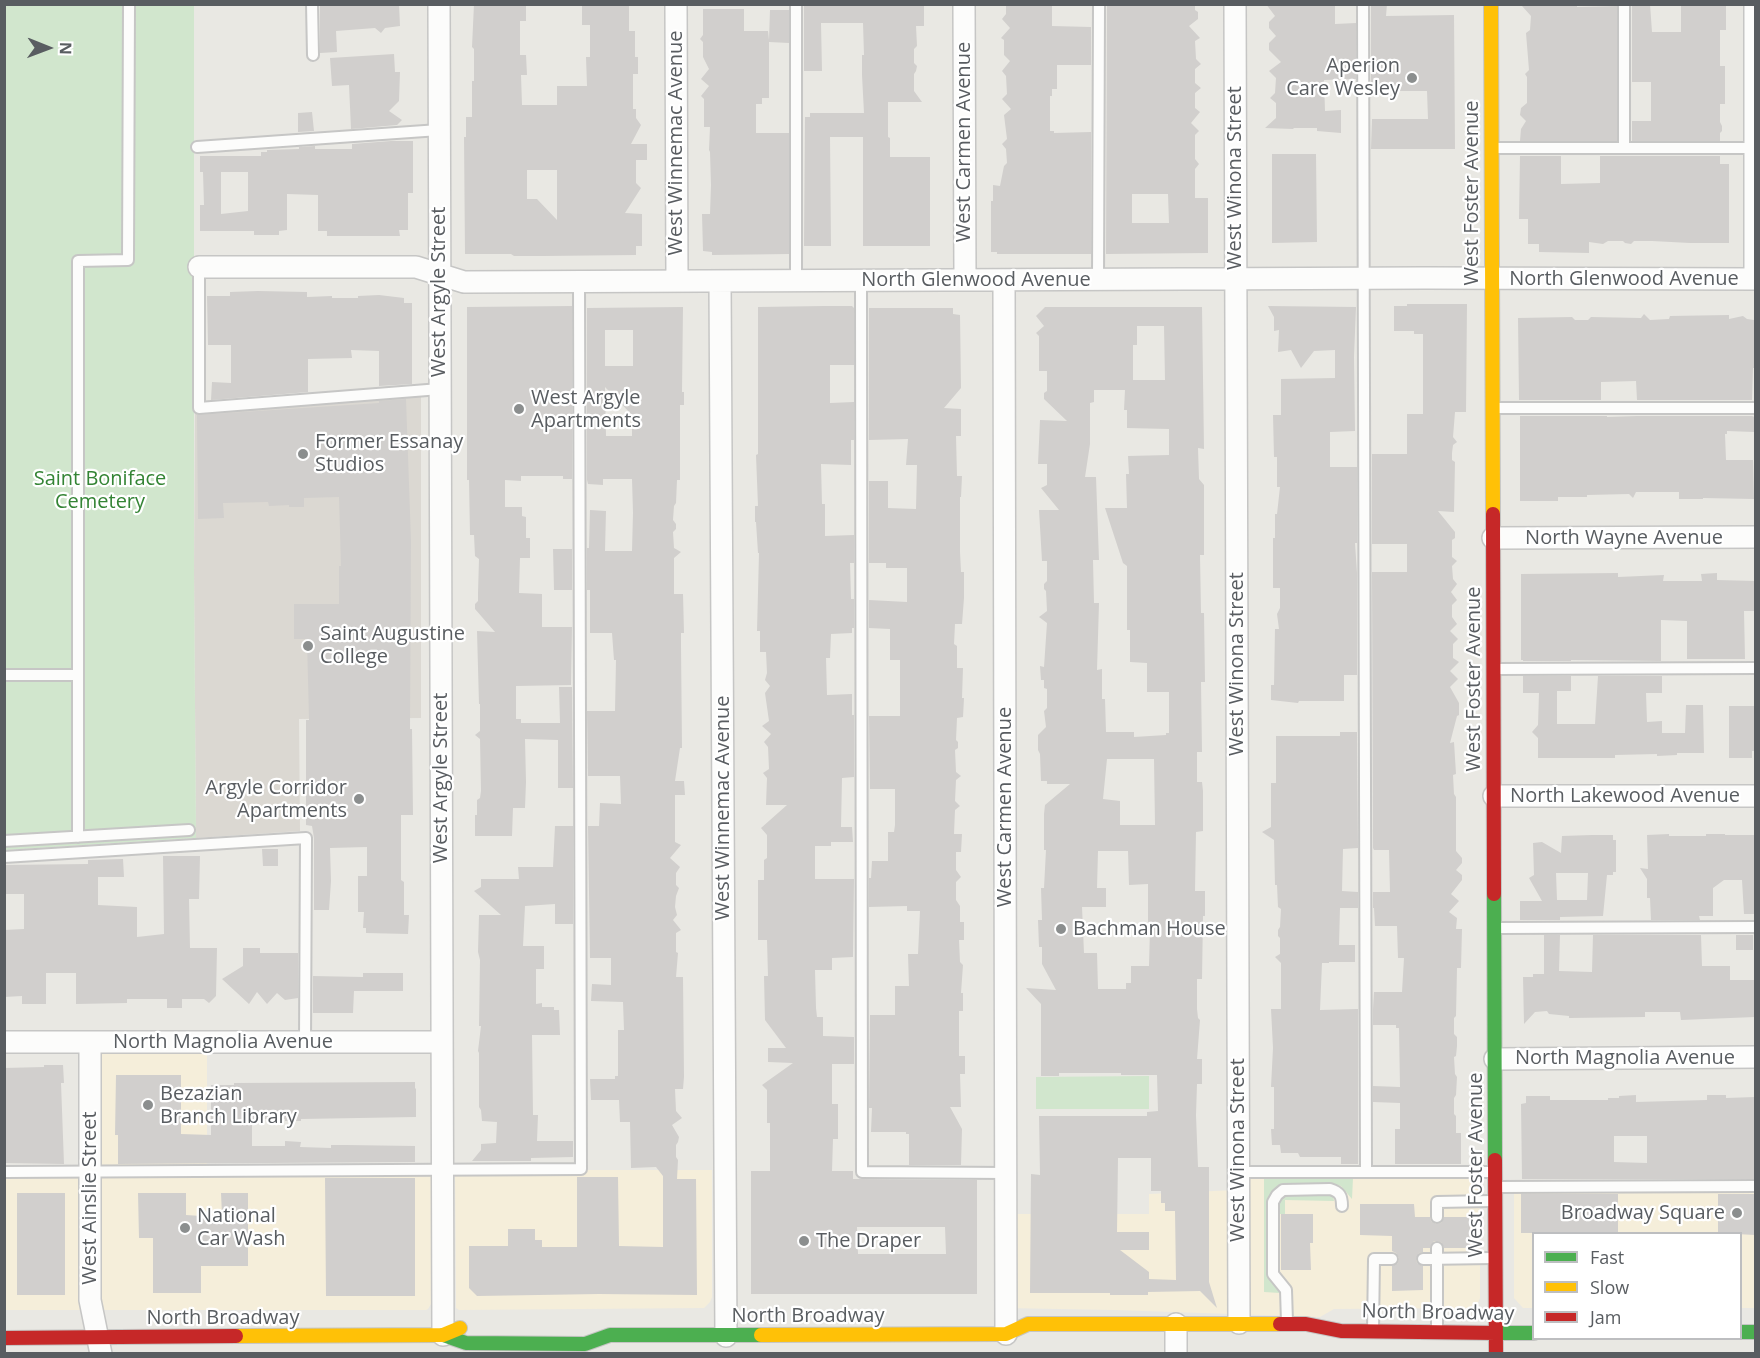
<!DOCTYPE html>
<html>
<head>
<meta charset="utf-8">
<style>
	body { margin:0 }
	#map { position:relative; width:1760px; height:1358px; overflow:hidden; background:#e9e8e3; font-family:"Open Sans",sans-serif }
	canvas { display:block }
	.frame { position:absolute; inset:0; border:6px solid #595d61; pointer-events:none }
	.legend { position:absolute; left:1532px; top:1232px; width:210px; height:108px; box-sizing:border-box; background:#fff; border:2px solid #bdbec0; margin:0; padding:8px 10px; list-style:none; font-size:18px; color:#595d61 }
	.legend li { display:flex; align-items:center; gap:12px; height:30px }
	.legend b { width:30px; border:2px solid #bdbec0 }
	.north { position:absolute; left:18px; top:18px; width:60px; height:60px; -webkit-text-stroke:4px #fff; paint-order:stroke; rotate:91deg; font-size:16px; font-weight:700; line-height:24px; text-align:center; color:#595d61 }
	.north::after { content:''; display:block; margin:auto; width:21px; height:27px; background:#595d61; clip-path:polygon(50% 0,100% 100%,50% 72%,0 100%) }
</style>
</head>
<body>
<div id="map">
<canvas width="1760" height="1358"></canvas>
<div class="frame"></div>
<ul class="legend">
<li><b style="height:8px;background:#4caf50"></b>Fast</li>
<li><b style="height:8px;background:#ffc107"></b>Slow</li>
<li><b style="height:8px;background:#c62828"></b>Jam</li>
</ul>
<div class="north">N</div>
</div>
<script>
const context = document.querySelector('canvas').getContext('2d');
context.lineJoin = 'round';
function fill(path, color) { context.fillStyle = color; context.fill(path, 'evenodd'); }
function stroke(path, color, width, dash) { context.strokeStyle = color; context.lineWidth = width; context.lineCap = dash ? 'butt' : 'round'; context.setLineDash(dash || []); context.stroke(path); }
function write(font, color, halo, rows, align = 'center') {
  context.font = font + ' "Open Sans",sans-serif'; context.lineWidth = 4.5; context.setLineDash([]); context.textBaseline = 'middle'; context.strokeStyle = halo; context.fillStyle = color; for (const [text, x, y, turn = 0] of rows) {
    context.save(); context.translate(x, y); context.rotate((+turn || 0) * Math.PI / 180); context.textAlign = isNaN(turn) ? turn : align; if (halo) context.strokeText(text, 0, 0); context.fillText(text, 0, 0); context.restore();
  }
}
fill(new Path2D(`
	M93 1044 207 1045V1168L432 1170V1299L431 1304 428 1309 426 1310H5L4 1171 92 1170Z
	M455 1170H712V1297L710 1302 704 1308 459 1310 456 1308V1298Z
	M1480 1172V1298L1478 1303 1469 1308 1334 1309 1320 1317 1114 1310 1004 1308 1005 1214H1149V1194L1235 1190V1174Z
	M1755 1186V1308H1741L1740 1234H1534L1533 1308H1523L1514 1298V1187Z`), '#f5eeda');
fill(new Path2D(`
	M421 395V718L299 719 300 831 196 838 194 573 195 408Z`), '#dbd8d2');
fill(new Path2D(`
	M5 5H194V573L196 838 5 850Z
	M1149 1076V1109H1036V1077Z
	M1353 1178 1352 1199 1341 1186 1332 1184H1288L1278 1187 1270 1197 1280 1293 1264 1292V1179Z
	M1330 1193 1333 1195 1334 1201 1285 1200V1214H1279L1280 1200 1286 1194Z`), '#d1e6cd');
fill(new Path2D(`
	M320 4H399L400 26 385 28 381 33 375 28 336 31 337 52 320 53Z
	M474 4H526V21H520V55H526L527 75H521L522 105H557V86H587L586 57H590V25H582V4H629V31H635V57H638V74H633V109H636V118L641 125 631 144H647V160H636V183L641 188 625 213 642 214V246H636V255L544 256H514L511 254H465L464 137H466V117H472V81H474V49L472 47ZM527 170H557V220L537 199H527Z
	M804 4H924V26H916L917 46 914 49V63L917 66 916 71 914 74V91L922 102H888V137L890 138V157H930V246H863V137H830L831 246H804L805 117H810V113H864L862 75V55H864L863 23H821L822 71H804Z
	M1006 4H1052V26L1091 27V65H1057V89H1052V96H1050V131H1054V133L1091 132V254H997V252H991V201H993V185L1000 186 1004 166 1007 163 1006 149 1002 144 1007 139 1004 115 1011 109 1002 99 1007 94 1006 76 1002 71 1010 61 1004 55V40L1001 38 1010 28 1002 19 1006 14Z
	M1107 4H1195V10L1198 12V19L1189 26 1200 38 1195 41 1196 59 1201 64 1195 69V83L1201 88 1195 93V108L1200 112 1191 123 1199 131 1195 135V159L1199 164 1195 169V198H1208V253L1106 254ZM1132 194H1168L1169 223H1132Z
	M1266 4H1335V24L1356 23V79L1324 80 1325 111 1341 110V133L1317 131V128H1294L1293 129 1265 128 1276 118V103L1270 98 1275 93 1276 78 1269 71 1281 62 1269 50V43L1276 36 1269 28V22L1275 16Z
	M1371 4H1387L1386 16 1454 15 1455 149H1371L1372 119H1428L1427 91H1371Z
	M1562 4 1577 6V7L1617 6V141H1520L1521 129 1526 121 1520 115 1521 108 1527 103V77L1525 74 1529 70 1526 33 1530 30 1531 16 1522 6Z
	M1633 4H1650L1652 32H1681V4H1726V30H1720V66H1725V104H1720V122L1722 126V131L1720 133V141H1632V121H1651V82H1632V6Z
	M703 9H744V31H768L769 40 770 10H789V43L769 42V98H762V104H756V133H789V254L712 255V252L703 251 702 214H710L711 185 710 152 709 150 710 127H704V99L701 96 709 86 701 79 709 69 703 57V42L700 39 703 35Z
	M394 54 395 72H400L399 101 389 111 402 120 397 125 351 129 349 85 332 86 330 58Z
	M312 112 314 131 298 132V113Z
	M391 141H413V193H408V230H399L400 236H327V231H318V195L287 194V230L279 231V235H254V231H200V205H204L203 172H200V156H261V152H267V150L299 149V147L315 146V149H352V144ZM221 172H248V211L221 214Z
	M1272 154H1316L1317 242 1272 243Z
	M1520 156H1561V184L1600 183V156H1720V164H1729V243H1690L1652 241H1634L1631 244 1625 243 1623 241H1608L1603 244 1589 242V253L1539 252V244H1528V219H1519Z
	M258 291 307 292V297L332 296V298H358V296L379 295 404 298V303H412V384L379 386V351L351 350 352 358 308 359V392L211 400 212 382 231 383V345H208L207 296H230V292Z
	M1407 304H1467L1466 412H1455L1453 437 1457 442 1453 445 1452 453V460L1455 462 1454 512 1438 511 1455 532V538L1452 540V557L1457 561 1452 566 1453 579 1457 584 1451 592 1457 600 1452 605V617L1457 624 1450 631 1458 639 1453 644V658L1459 662 1450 671 1458 679 1450 687 1459 703V715L1457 716 1450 743 1454 742 1456 774 1453 775 1454 794 1456 797V851L1462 858V863L1456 870 1462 875V880L1451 894 1459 901 1449 912 1457 918 1456 929H1462L1461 968H1457L1456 1016 1454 1018V1034L1457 1037V1046L1456 1056 1454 1057 1455 1074 1457 1077 1456 1095 1454 1098V1114L1456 1116V1133H1461V1164H1395V1129H1400V1103L1373 1102V1086L1400 1087 1399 1028H1396V1025H1373V1009L1374 992H1402L1404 958H1398L1397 926H1375L1374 908H1373V892H1390L1389 850H1374L1373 848 1372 572H1407V544H1372V454H1407V414H1423V334H1414V331H1394V306H1407Z
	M572 306V479H563V476H521V481L505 480V507H522V516L526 517V538H530V558H520L519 593 542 594V627H572L571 685 516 686V719H521V723H560L559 687H572L573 788H558V740L525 739 526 782 525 808H513L512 836H475V815H477V800L480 798 481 791 480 739 475 735 480 731V704H479L477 631 495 632 475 609V604L478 601V593L479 559 475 556 474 535H470L469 480H467V307Z
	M824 306H852L854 308V365H830V403L854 402V440H851V465L821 464 822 504H825V536L854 535V563H850L851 599H854V628H852V633L831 634 830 658H826L827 695 852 694V715H854V777L842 778 841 827H852L853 842H831V846H815V879H854L853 957 832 958V970H815L816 1008 817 1017H823V1036L854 1037V1064H832V1104H838V1139H833L832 1171H853V1179H862L977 1180V1294H751V1171H770V1123H767V1090L762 1085 793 1063 768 1062V1048H786L765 1020 764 976H768L767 940H758V880H764V860L767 858V835L761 828 787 805H766L767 778 763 773 769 769 768 747 764 742 771 734 762 726 769 721 765 693 770 686 765 680 767 673 766 652H760V631H757L759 553H758L756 522H755V506H758L756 455 758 454V307ZM857 1227H945L946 1254H858Z
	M1268 306 1356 307 1354 357 1355 431 1330 432V467H1357V543H1355L1357 573V675H1344V701H1299L1298 703 1271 700V685H1274L1275 629H1279L1277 614 1280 608V588H1273V538H1275V514H1277L1280 487H1277V457H1274L1273 415H1281V379L1335 378V350L1314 351 1301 368 1291 350 1278 352 1279 330 1274 331V317Z
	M683 307 682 392H684V405H680V480H677L676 503 674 506 673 520 676 524V529L673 532 674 548 681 552 674 558V594H683L684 633H681V646L682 748H680L675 781H684L685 795H675V842L681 845 670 858 680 867 676 873V885L679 888 676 896 675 907 677 915 673 920 681 930 676 933V952L678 953 676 977H683L684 1077 683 1089H675L676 1111 682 1118 672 1125 679 1137 678 1142 676 1145V1157L678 1160 677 1179H696L697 1295 599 1294 477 1296 469 1288V1246H508V1229H535V1240H542V1247H577V1177H618L619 1246 663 1247V1176L656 1167 631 1168 630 1122H620L619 1100H591L590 1079H615V1076H618V1030H624L623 1002 591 1001 592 984 611 985V958H590L588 826H599L600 803 621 804 620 776H588L587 711H615L616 660H614L612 633H590V590H587V548H589L590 510 606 511 605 551H632L633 513 632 479H603V485L588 484 587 480V308ZM605 330H633V366H605ZM605 387 632 415V436H606Z
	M1045 307H1202L1204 449 1198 448 1199 479 1204 485V555H1200L1201 613H1204L1205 682H1201L1202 752H1197V782H1202L1203 791V831L1196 832 1195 891H1205V916H1203L1202 979H1197V1009L1198 1018 1200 1020 1197 1059H1202V1084H1197L1196 1115 1198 1167H1209V1282L1217 1308 1200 1291 1148 1292V1295H1110V1293H1030L1031 1174 1040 1175 1039 1116H1147V1112L1158 1111 1157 1075H1121V1073H1059V1076H1041V1004L1026 988 1056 990 1042 964V947H1039L1038 920H1042L1041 888H1044L1046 850H1044V814L1045 805 1070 784H1047V781H1041L1040 754 1038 750V735L1046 727 1044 711 1047 708V689L1044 688V680H1041L1040 666 1044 667 1047 623 1039 617 1047 611 1046 591 1044 589V584L1047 581V561H1042L1039 510H1059L1041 488 1047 485V464H1038L1040 420 1067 421 1044 399V393L1047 391V371H1039V336L1036 333 1044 326 1036 316ZM1137 326H1164L1165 380H1133V345H1137ZM1094 390H1125L1124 410H1127V428L1169 429V455L1128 456 1129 474H1126L1127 508H1105L1123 563 1127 566V630H1130V662L1147 663V692H1169V733H1166V735L1134 737V732H1106L1105 699H1102V669L1097 670 1099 603H1094L1093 560H1099L1096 477H1085L1090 444V403L1094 402ZM1107 759H1154L1155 825H1120V801L1103 799ZM1098 851H1128L1129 885 1148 884V929H1150L1149 966H1131V983H1126V989H1098L1097 953H1084L1082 907H1106V888H1097ZM1118 1158H1151V1191H1161V1203H1165V1211H1175L1176 1280 1149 1279V1272L1120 1250H1149V1232H1117Z
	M869 308H953V314L960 315 961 388 944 408 961 409V436H956L957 476H962L961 497H960V552L961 572H964V598L962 624H955L954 644 957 646V668H963L962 698H964L963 717 957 718 956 740 958 742V748L955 750 956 772 961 776 956 780 955 801 960 806 955 810 954 834H962L961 852H956V870L961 877 956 882V900L960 906V922H964V940H959L960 962 963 965 961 993H963V1011H959V1056H965V1074H960L961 1107H950L962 1129 961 1165H909V1134H906V1132H871L872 1108H869L870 1015H895V986H909L908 954H918L920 911H907V906L869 907V878H871L872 861H888V832H894L895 825V789H870L869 716H900V660H890V629L869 628V600L907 602V568H886V563H869V481H888V508L916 509 917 465H906L908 439 869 440Z
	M1644 314 1650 320 1669 319 1670 316 1729 315V319L1743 316 1747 319 1754 320V368H1753L1752 400H1637L1636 381 1601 382V400H1519L1518 318 1572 317 1575 320H1588L1591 317 1641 318Z
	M406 399 411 541 410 729H412L413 815H401V880L404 882V915H409L408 934 366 933V928H363L364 912H358V876H367V847L330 848 331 881 329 910H314V838L312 826 306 825V720H309L307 639H294V604H339V566H341L339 497 304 498V507H289V505L269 506 268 502 223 503 224 518 198 519 197 415 379 403V401Z
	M1520 416H1607V417L1637 416H1752L1755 417 1754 432 1727 431V434H1725L1726 460H1753L1754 499 1703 498V499H1679V492H1636L1633 498 1629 494 1587 495V497H1558V501H1520Z
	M553 549H572V590H554Z
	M1618 573V577L1664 575 1663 581H1702L1701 574 1717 573V580L1755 581V611H1744L1745 659H1687V621L1661 620V661L1571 660V661H1523V660H1521V574Z
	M1523 676H1571V691H1557V724H1595L1598 676H1662V693H1646L1647 722 1662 721V733H1685L1686 705H1703L1704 753H1677V755L1657 756V754L1615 755V758H1538V738L1532 732 1538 725 1539 693H1523Z
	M1729 706H1754V751H1752V758H1729Z
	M1340 732H1357L1358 848 1343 849 1342 891 1358 892V908H1340L1339 945H1355V962H1329V963H1322L1320 1010 1358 1009V1164H1341V1157H1300L1298 1153H1281L1280 1145H1272L1271 1129H1274V1087H1271L1273 1048 1271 1009H1281V963L1275 957 1280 954V938L1278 936V930L1280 927 1281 909 1278 907 1277 885H1275L1274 840 1262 832 1271 827V783H1276V736H1340Z
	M555 826H573V924H555V904L525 906 523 946H544V969H536V1004L542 1003V1007H554V1010H559L560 1035H532L533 1115H538L537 1141H573V1157L531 1158V1161H472L481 1150V1144L496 1143 497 1122 482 1121 481 1110 479 1107V1053L478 1051 481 1026H479L480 960 478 952 479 915H501L474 891 481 887V879H519L518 867H553Z
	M1669 834V836H1706V834H1725V835H1755V914H1744L1742 880H1724L1713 888V916H1699L1700 920H1651L1650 898H1647V879L1640 868 1648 869 1647 835Z
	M1592 835H1613V840H1616V872H1613V875H1607L1603 916 1560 917V920H1520V901H1542L1529 878 1534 875 1533 843 1542 842 1561 853 1562 836ZM1556 873H1588L1587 900H1557Z
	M262 849H278V866H263Z
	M163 856H200L199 899H189L190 948H217L216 996 209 1003 204 999H182V1008H167V999H127V1003L76 1004V973H46V1004H22V996L4 997V930L24 929V894H4V865L88 864V860L123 859 124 877H98V905L137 907V937L164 934Z
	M1544 935H1560L1559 971 1592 972 1593 935H1701L1702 966H1730V980H1755V1017L1681 1020 1680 1012H1645V1017L1569 1018V1016L1549 1014 1547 1011 1535 1012 1524 1024 1523 977H1533V974H1544Z
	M1736 935H1753V950H1736Z
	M243 948H260V953H298V998L285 1000 277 993 267 1004 257 992 249 1004 222 979 243 966Z
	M363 973H403V991H354L353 1013H313V976L363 977Z
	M44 1065H63L64 1083H61L64 1164 4 1163V1068L44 1067Z
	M116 1075H181V1134L211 1135V1085H234V1083L415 1082V1089L416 1088V1117L301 1119V1121H285V1119H252V1146H285V1141L301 1142 300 1147 331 1148V1145H346L415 1146V1162L118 1164V1135H115Z
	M1636 1095V1102L1707 1100V1095H1726V1098L1755 1097V1179H1522L1521 1104 1526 1103V1096H1550V1100H1608V1098H1619V1096ZM1614 1136H1647V1163L1614 1162Z
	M325 1178H415V1296H326Z
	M17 1193H65V1295H17Z
	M138 1193H186V1215L201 1216 222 1215 221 1193H248V1266H201V1293H153V1238H139Z
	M1521 1194H1618V1233H1521Z
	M1718 1194H1755V1235L1718 1233Z
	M1360 1204H1414L1415 1217H1430L1431 1221 1436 1224 1441 1223 1444 1217H1470V1248H1444L1441 1242 1434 1241 1430 1248H1423V1252L1419 1253 1416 1259 1417 1263 1423 1266V1290L1392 1291V1266L1398 1263 1399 1258 1396 1253 1392 1251V1236L1360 1235Z
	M1281 1214H1313V1243H1310L1311 1270H1281Z`), '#d1cfcd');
const lane = new Path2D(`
	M312 4 313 55
	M796 4V281
	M1363 4 1366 1172
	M197 147 439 130
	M1495 148H1756
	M1624 148V4
	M199 267V408L440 389
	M1098 280 1099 4
	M861 281 862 1172 1006 1173
	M1496 408H1756
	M1498 669 1756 668
	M4 675H78
	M78 837V261L128 260 129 4
	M4 841 189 830
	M4 857 306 838 305 1042
	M1498 928 1756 927
	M4 1172 581 1169 579 282
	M1238 1172H1492
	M1499 1187 1756 1186
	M1437 1217V1202L1492 1201
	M1423 1259 1493 1258
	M1287 1322 1286 1290 1273 1274V1202L1277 1195 1283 1190 1330 1189C1340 1192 1342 1196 1342 1206
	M1373 1331 1374 1259H1392
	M1437 1332V1248`);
const street = new Path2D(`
	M439 4 443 1335
	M676 4 677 281
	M964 4 965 280
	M1235 4 1239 1323
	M1755 4V279
	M199 267H416L464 282 1425 278 1756 279
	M1004 280 1006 1334
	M720 281 726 1336
	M1493 538 1756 537
	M1494 796H1756
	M4 1042H442
	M90 1042V1300L101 1354
	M1495 1059 1756 1057
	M1176 1354V1324`);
const fast = new Path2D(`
	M1494 894 1495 1160
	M1740 1332H1756
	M1496 1333H1534
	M443 1335 466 1343 585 1344 610 1335H761`);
const slow = new Path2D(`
	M1491 4 1493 514
	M761 1335 1006 1334 1028 1324H1280
	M236 1336 443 1335 460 1328`);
const jam = new Path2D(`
	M1493 514 1494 894
	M1495 1160 1496 1354
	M1280 1324H1306L1341 1331 1496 1333
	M4 1338 236 1336`);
stroke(lane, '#c6c6c5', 14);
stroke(street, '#c6c6c5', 24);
stroke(fast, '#c5c5c3', 16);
stroke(slow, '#c5c5c3', 16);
stroke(jam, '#c5c5c3', 16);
stroke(lane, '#fcfcfb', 10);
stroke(street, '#fcfcfb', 21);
stroke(fast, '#4caf50', 14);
stroke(slow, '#ffc107', 14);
stroke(jam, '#c62828', 14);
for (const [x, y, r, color] of [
	[1412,78,6,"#8b8e8e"],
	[519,409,6,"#8b8e8e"],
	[303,454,6,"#8b8e8e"],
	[308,646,6,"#8b8e8e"],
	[359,799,6,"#8b8e8e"],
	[1061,929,6,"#8b8e8e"],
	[148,1105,6,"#8b8e8e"],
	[1737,1213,6,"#8b8e8e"],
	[185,1228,6,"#8b8e8e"],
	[804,1241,6,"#8b8e8e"]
]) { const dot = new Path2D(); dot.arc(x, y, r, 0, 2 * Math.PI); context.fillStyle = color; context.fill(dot); stroke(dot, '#fff', 2); }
write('20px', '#595d61', '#fff', [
	["Aperion",1400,66,"right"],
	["Care Wesley",1400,89,"right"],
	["West Argyle",531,398],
	["Apartments",531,421],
	["Former Essanay",315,442],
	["Studios",315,465],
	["Saint Augustine",320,634],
	["College",320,657],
	["Argyle Corridor",347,788,"right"],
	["Apartments",347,811,"right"],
	["Bachman House",1073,929],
	["Bezazian",160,1094],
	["Branch Library",160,1117],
	["Broadway Square",1725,1213,"right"],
	["National",197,1216],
	["Car Wash",197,1239],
	["The Draper",816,1241]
], 'left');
write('20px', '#595d61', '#fff', [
	["West Carmen Avenue",964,142,-90],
	["West Winnemac Avenue",676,143,-90],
	["West Winona Street",1235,178,-90],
	["West Foster Avenue",1472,193,-90],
	["North Glenwood Avenue",1624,279],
	["North Glenwood Avenue",976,280],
	["West Argyle Street",439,292,-90],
	["North Wayne Avenue",1624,538],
	["West Winona Street",1237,664,-90],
	["West Foster Avenue",1474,679,-90],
	["West Argyle Street",441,778,-90],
	["North Lakewood Avenue",1625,796],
	["West Carmen Avenue",1005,807,-90],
	["West Winnemac Avenue",723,808,-90],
	["North Magnolia Avenue",223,1042],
	["North Magnolia Avenue",1625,1058],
	["West Winona Street",1238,1150,-90],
	["West Foster Avenue",1476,1165,-90],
	["West Ainslie Street",90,1198,-90],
	["North Broadway",1438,1313,1],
	["North Broadway",808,1316],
	["North Broadway",223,1318]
]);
write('20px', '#348435', '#fff', [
	["Saint Boniface",100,479],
	["Cemetery",100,502]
]);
</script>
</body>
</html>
